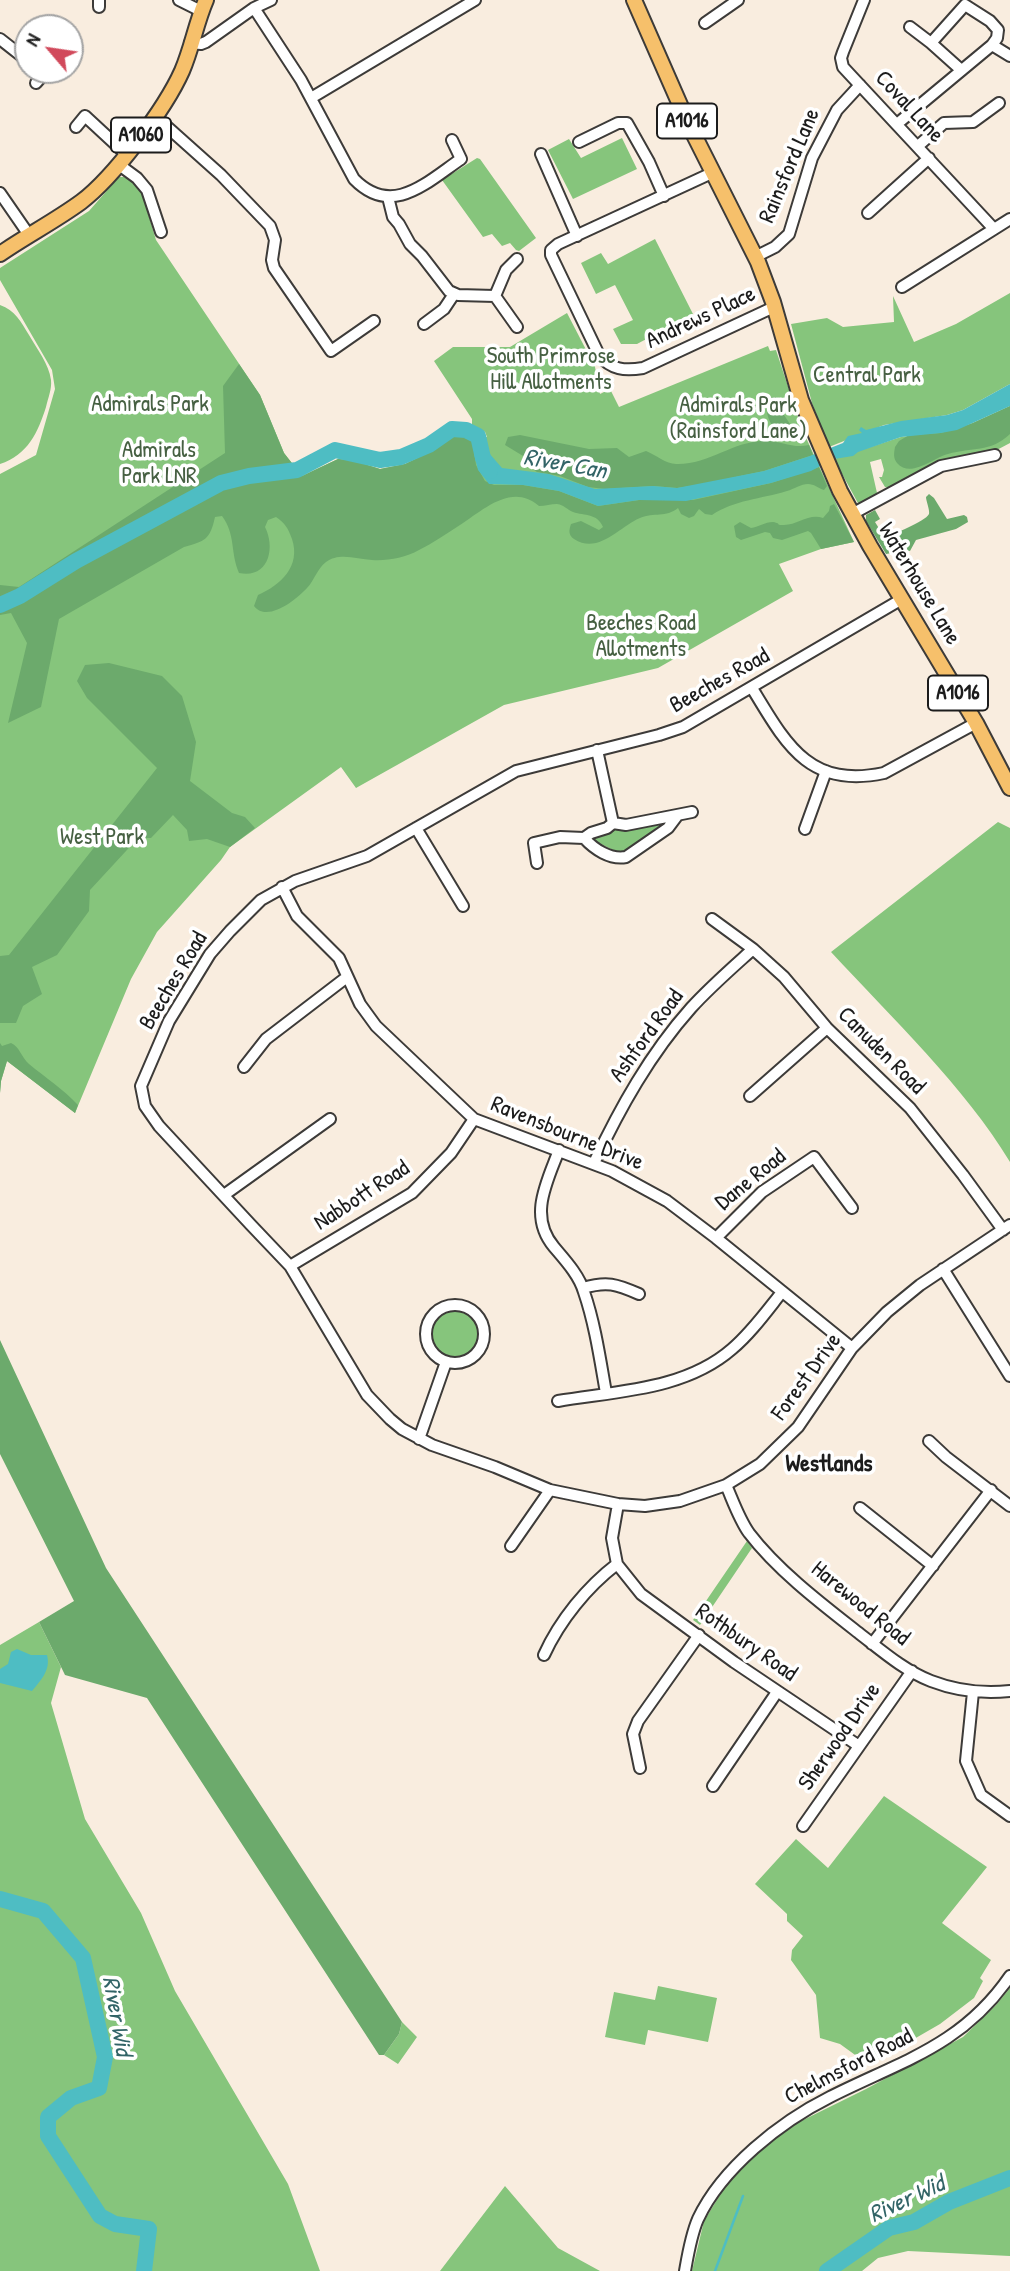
<!DOCTYPE html>
<html>
<head>
<meta charset="utf-8">
<style>
	body { margin:0 }
	#map { position:relative; width:1010px; height:2271px; overflow:hidden; background:#f9eddf; font-family:"Patrick Hand",sans-serif }
	canvas { display:block }
	.north { position:absolute; left:14px; top:14px; width:70px; height:70px; box-sizing:border-box; background:#fff; border:2px solid #a4a4a4; border-radius:50%; rotate:299deg; font-size:19px; font-weight:700; line-height:28px; text-align:center; color:#1c1c1c }
	.north::after { content:''; display:block; margin:auto; width:24px; height:32px; background:#d1495b; clip-path:polygon(50% 0,100% 100%,50% 72%,0 100%) }
</style>
</head>
<body>
<div id="map">
<canvas width="1010" height="2271"></canvas>
<div class="north">N</div>
</div>
<script>
const context = document.querySelector('canvas').getContext('2d');
context.lineJoin = 'round';
function fill(path, color) { context.fillStyle = color; context.fill(path, 'evenodd'); }
function stroke(path, color, width, dash) { context.strokeStyle = color; context.lineWidth = width; context.lineCap = dash ? 'butt' : 'round'; context.setLineDash(dash || []); context.stroke(path); }
function write(font, color, halo, rows, align = 'center') {
  context.font = font + ' "Patrick Hand",sans-serif'; context.lineWidth = 7; context.setLineDash([]); context.textBaseline = 'middle'; context.strokeStyle = halo; context.fillStyle = color; for (const [text, x, y, turn = 0] of rows) {
    context.save(); context.translate(x, y); context.rotate((+turn || 0) * Math.PI / 180); context.textAlign = isNaN(turn) ? turn : align; if (halo) context.strokeText(text, 0, 0); context.fillText(text, 0, 0); context.restore();
  }
}
fill(new Path2D(`
	M622 138 637 169 573 199 548 150 569 139 581 158Z
	M477 158 480 159 536 238 519 251 516 250 510 243 502 246 492 234 483 237 442 180Z
	M119 177H124L129 179 141 190 156 240 260 395 284 453 302 476 338 459 352 460 380 469 405 464 436 449 454 435 469 437H487L485 432 472 426V419L434 361 453 347H510L567 313 595 367 600 394 610 389 619 407 768 346 770 351 776 350 802 429 854 542 821 549 779 564 793 591 658 668 504 705 356 788 341 767 230 847 221 860 157 932 131 979 75 1113 7 1061 1 1081 0 1093V474L36 455 55 389 52 370 0 280V268L89 211Z
	M655 239 693 314 637 344H621L613 329 633 320 615 285 596 294 581 263 601 253 608 264Z
	M1010 293V384L963 410 947 415 884 425 829 447 812 403 791 324 827 318 843 327 894 322 893 296 914 342 956 324Z
	M0 305C15 310 21 322 29 335 37 349 49 364 51 380 52 389 48 398 46 407 38 432 28 455 0 464Z
	M1010 406V443L993 452 891 488 885 487 879 477H882L884 470 881 459 870 462 877 493 875 497 859 505 834 459 901 437 957 430Z
	M664 821V827L659 826 634 845V849L614 854 613 850 599 843 595 844 592 839C608 823 642 824 664 821Z
	M998 822 1010 828V1162C965 1087 891 1017 831 952Z
	M430 1334a25 25 0 1 1 50 0a25 25 0 1 1-50 0Z
	M747 1541 752 1548 700 1625 693 1620Z
	M39 1622 61 1667 51 1703 85 1819 141 1913 175 1991 288 2184 320 2271H0V1645Z
	M884 1796 987 1867 942 1923 991 1960 980 1978 983 1981 974 1998 940 2024 869 2065 840 2044 820 2038 816 1995 791 1960 792 1950 803 1936 787 1921V1914L755 1884 796 1839 828 1868Z
	M658 1986 717 1998 708 2042 648 2030 645 2045 605 2037 614 1992 655 2000Z
	M1010 1988V2256L908 2251 878 2258 862 2271H692L704 2221 726 2185 751 2159 791 2126 866 2089 963 2037 996 2005Z
	M402 2022 417 2037 398 2064 384 2055 399 2034Z
	M505 2186 558 2248 600 2271H440Z`), '#86c57c');
fill(new Path2D(`
	M239 364 260 395 284 453 302 476 338 459 352 460 380 469 405 464 436 449 454 435 466 436 473 440 476 465 485 481 494 485H523L559 491 598 506 639 500H693L771 483 819 467 827 486 824 490C818 488 814 484 808 484 801 484 794 489 787 491 761 499 734 500 712 515L705 514 699 509 694 516 689 518 681 514 678 508C666 518 654 512 640 518 620 526 599 555 574 539 568 535 569 530 571 524L581 521 599 530 603 527C597 513 585 516 573 512 567 510 565 505 557 504 551 504 545 506 539 506 512 482 483 510 460 525 446 534 433 543 419 550 405 558 387 561 372 560 357 559 339 552 326 562 317 569 314 581 307 588 296 600 267 623 254 606L258 595C281 585 301 566 292 539 288 528 285 523 276 517L268 520 265 527C276 549 268 579 239 573 230 552 236 535 222 516L215 517C210 540 205 541 184 547L59 619 41 707 8 723 27 643 11 613 0 615V585L19 587 225 453 223 386Z
	M772 397 780 398 783 401 782 412 790 424 788 432 785 434C772 431 765 416 767 403Z
	M1010 406V434C990 453 972 447 948 454 934 457 911 479 897 463 893 458 894 453 895 447L899 441 909 435 941 433 973 423Z
	M520 435 589 449 617 448 629 457 646 451C656 455 666 464 676 464 709 465 734 440 766 441 781 441 794 449 809 445L813 455 764 471 698 485 677 488 653 486 605 489 588 487 560 476 537 472 530 467 528 459 505 445 508 437Z
	M929 494 934 498 947 519 964 515 967 517 968 522 956 529 916 540 910 551 904 550 901 542 892 545V553L886 554 866 521V515L875 510 880 519 875 522 885 538C892 534 925 522 929 514 930 510 926 501 926 497Z
	M834 504 854 542 821 549 811 533 808 531 782 540 773 538 770 533 765 532 741 540 736 537 734 526 740 522 751 528C758 527 765 522 773 522 783 524 774 525 784 525 798 525 809 513 823 518L829 511 830 506Z
	M109 663 162 676 182 696 196 742 190 781 232 813 245 817 255 828 230 847 207 839 189 841 187 830 173 815 151 838H138L90 890 89 911 57 955 32 967 42 994 23 1006 16 1023H0V956L9 955 157 768 87 698 77 681 85 665Z
	M0 1043 2 1046 11 1043C20 1047 21 1057 29 1064 46 1078 63 1089 78 1105L75 1113 7 1061 1 1081 0 1093Z
	M0 1340 106 1568 402 2022 399 2034 384 2055H379L147 1698 65 1675 39 1622 74 1601 0 1454Z`), '#6caa6c');
fill(new Path2D(`
	M1010 384V406L957 430 941 433 901 437 858 452 853 456 834 459 811 471 771 483 686 501 639 500 598 506 559 491 523 485 489 484 478 470 474 454 489 453 502 468 549 474 595 489 653 486 677 488 764 471 810 456 843 443 848 436 862 433 859 430 861 427 866 430 901 421 947 415 963 410Z
	M17 1649 31 1655H47C51 1670 41 1680 32 1691L0 1683V1669L8 1664 11 1652Z`), '#4ebdc3');
stroke(new Path2D(`
	M715 2271 743 2196`), '#4ebdc3', 2.5);
stroke(new Path2D(`
	M0 605 20 596 76 561 221 483 249 476 297 470 335 450 380 460 401 457 429 445 452 429 466 430 478 436 483 458 490 471
	M0 1899 43 1911 83 1958 105 2057 99 2088 71 2098 48 2117V2136L100 2216 115 2224 149 2229 144 2271
	M827 2271 889 2228 914 2222 949 2202 1010 2178`), '#4ebdc3', 16);
const minor = new Path2D(`
	M179 0 201 11
	M864 0 843 52 841 58 843 67 994 229
	M99 7V0
	M254 8 301 80 354 179C392 218 427 182 461 159L452 140
	M705 23 738 0
	M910 27 931 43 960 69
	M0 39 28 61
	M190 43 201 44 206 42 254 8 271 0
	M992 45 1010 56
	M36 83 44 74 39 70
	M311 98 475 0
	M155 116 221 175 270 226 275 240 272 260 274 268 331 351 374 321
	M897 124 992 45 997 38 998 30 990 21 965 5 931 43
	M76 127 85 116 126 154
	M579 142 618 123H627L649 162 664 196
	M918 146 944 123 973 122 999 103
	M541 154 577 236
	M118 164 137 178 147 190 161 232
	M714 172 558 244 551 250V255L599 355C611 370 625 371 643 368L774 307
	M0 193 29 235
	M388 197 393 217 399 224 410 244 422 256 449 291 458 295 495 296 506 270 517 259
	M868 213 929 158
	M755 257 775 247 789 234 812 158 837 110 860 85
	M902 287 1010 219
	M495 296 517 327
	M424 324 444 309 454 294
	M852 514 941 466 995 455
	M902 599 683 727 659 735 516 771 367 856 295 881 261 900 230 931 210 954 169 1021 141 1086 145 1106 159 1126 251 1225 290 1266 367 1395 390 1419 402 1429 432 1445 495 1467 550 1490 618 1504 645 1506 680 1501 726 1485 760 1464 798 1427 852 1348 887 1312 920 1285 1010 1225
	M752 688C786 744 809 789 884 773L976 723
	M597 750 613 823
	M416 828 463 906
	M805 829 826 771
	M584 838C594 849 610 860 626 857L668 828 677 816
	M537 863 534 843 560 837 584 838 591 833 607 828 613 823 626 825 692 812
	M282 887 297 916 339 958 360 1004 376 1026 474 1119 612 1171 667 1201 716 1238 852 1348
	M712 919 753 949 784 977 827 1028 910 1108 963 1175 1003 1230
	M244 1067 266 1039 347 977
	M750 1096 827 1028
	M559 1150C547 1182 528 1216 554 1247 565 1260 579 1275 584 1292 595 1324 600 1359 606 1393
	M594 1163C620 1108 650 1054 691 1008 710 987 732 968 753 949
	M224 1195 330 1119
	M716 1238 762 1192 814 1157 852 1208
	M290 1266 412 1193 451 1153 474 1119
	M943 1269 1010 1376
	M583 1288C607 1281 616 1284 639 1294
	M426 1334a29 29 0 1 1 58 0a29 29 0 1 1-58 0Z
	M558 1401C617 1391 685 1390 732 1349 751 1333 766 1312 782 1292
	M419 1439 446 1362
	M929 1441 946 1457 1010 1506
	M726 1485C733 1501 739 1519 749 1533 778 1571 823 1605 860 1634 882 1651 905 1671 931 1681 957 1691 983 1694 1010 1691
	M618 1504 612 1538 617 1564 641 1594 734 1662 859 1746
	M860 1508 933 1566
	M511 1546 550 1490
	M872 1644 991 1490
	M544 1655C560 1620 587 1587 617 1564
	M973 1692 966 1761 981 1795 1010 1816
	M640 1768 633 1734 638 1721 699 1635
	M713 1786 777 1692
	M803 1826 912 1671
	M685 2271C688 2254 691 2235 698 2219 722 2168 780 2122 830 2097 901 2061 962 2046 1010 1976`);
const major = new Path2D(`
	M634 0 688 123 758 262 773 302 801 400 840 491 870 546 976 723 1010 788
	M0 254C26 236 55 221 81 202 114 177 165 109 182 71 192 48 196 23 206 0`);
stroke(minor, '#3d3b39', 14);
stroke(major, '#3d3b39', 18);
stroke(minor, '#fff', 10);
stroke(major, '#f6c06b', 14);
for (const [x, y, w] of [
	[687,121,60],
	[141,135,60],
	[958,693,60]
]) { const box = new Path2D(); box.roundRect(x - w / 2, y - 17.5, w, 35, 5); context.fillStyle = '#fff'; context.fill(box); stroke(box, '#1c1c1c', 2); }
write('bold 21px', '#1c1c1c', null, [
	["A1016",687,121],
	["A1060",141,135],
	["A1016",958,693]
]);
write('23px', '#1c1c1c', '#fff', [
	["Coval Lane",909,107,47],
	["Rainsford Lane",790,166,-67],
	["Andrews Place",701,318,-25],
	["Waterhouse Lane",919,584,59],
	["Beeches Road",720,681,-29],
	["Beeches Road",174,981,-59],
	["Ashford Road",647,1036,-54],
	["Canuden Road",881,1051,45],
	["Ravensbourne Drive",567,1134,22],
	["Dane Road",751,1180,-39],
	["Nabbott Road",362,1196,-33],
	["Forest Drive",807,1377,-54],
	["Harewood Road",860,1604,39],
	["Rothbury Road",746,1643,35],
	["Sherwood Drive",840,1737,-55],
	["Chelmsford Road",849,2067,-27]
]);
write('23px', '#466042', '#fff', [
	["South Primrose",551,357],
	["Hill Allotments",551,383],
	["Central Park",867,376],
	["Admirals Park",150,405],
	["Admirals Park",738,406],
	["(Rainsford Lane)",738,432],
	["Admirals",159,451],
	["Park LNR",159,477],
	["Beeches Road",641,624],
	["Allotments",641,650],
	["West Park",102,838]
]);
write('italic 24px', '#326467', '#fff', [
	["River Can",565,465,10],
	["River Wid",116,2016,80],
	["River Wid",907,2200,-25]
]);
write('bold 24px', '#1c1c1c', '#fff', [
	["Westlands",829,1465]
]);
</script>
</body>
</html>
